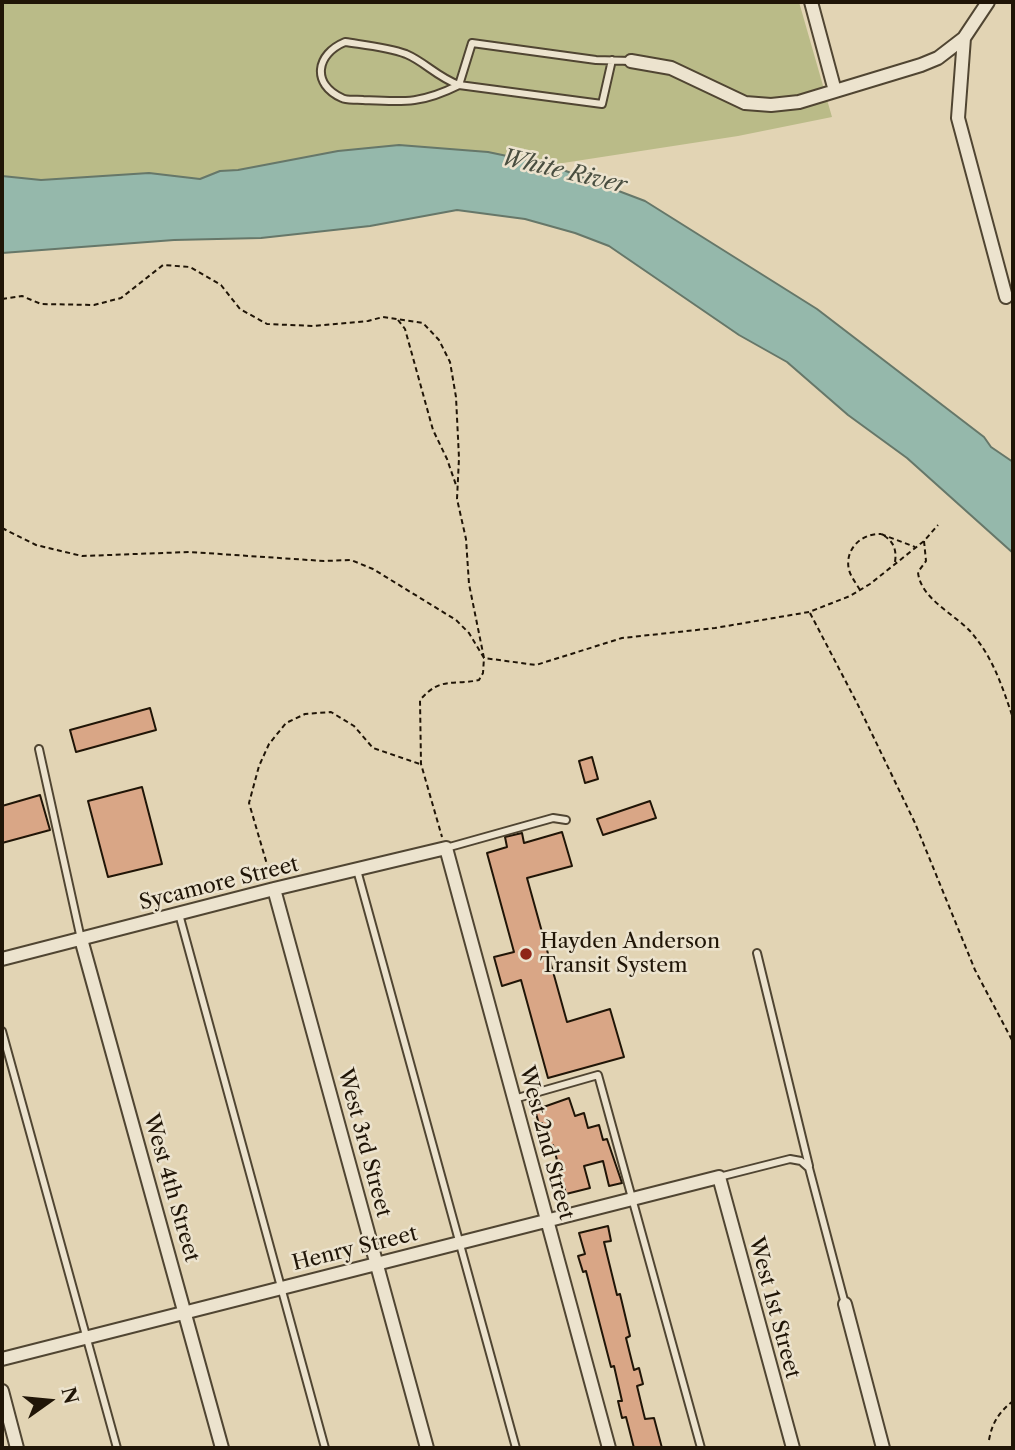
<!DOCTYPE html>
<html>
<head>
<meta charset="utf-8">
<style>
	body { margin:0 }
	#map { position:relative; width:1015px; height:1450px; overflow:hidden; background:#e2d4b4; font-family:"Libre Caslon Text",serif }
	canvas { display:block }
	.frame { position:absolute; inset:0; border:4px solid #201507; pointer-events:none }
	.north { position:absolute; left:14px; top:1366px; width:70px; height:70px; -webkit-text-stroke:5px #ece3ce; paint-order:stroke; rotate:75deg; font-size:19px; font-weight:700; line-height:28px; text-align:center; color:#201507 }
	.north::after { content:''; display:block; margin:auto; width:24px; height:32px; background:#201507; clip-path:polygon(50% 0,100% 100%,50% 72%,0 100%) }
</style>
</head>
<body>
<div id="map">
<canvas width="1015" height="1450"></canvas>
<div class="frame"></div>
<div class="north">N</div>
</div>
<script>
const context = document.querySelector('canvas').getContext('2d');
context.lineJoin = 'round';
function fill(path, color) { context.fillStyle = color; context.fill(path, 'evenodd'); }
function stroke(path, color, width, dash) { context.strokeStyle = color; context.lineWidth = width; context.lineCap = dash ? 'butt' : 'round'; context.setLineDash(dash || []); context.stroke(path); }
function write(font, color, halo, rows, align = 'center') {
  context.font = font + ' "Libre Caslon Text",serif'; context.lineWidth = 5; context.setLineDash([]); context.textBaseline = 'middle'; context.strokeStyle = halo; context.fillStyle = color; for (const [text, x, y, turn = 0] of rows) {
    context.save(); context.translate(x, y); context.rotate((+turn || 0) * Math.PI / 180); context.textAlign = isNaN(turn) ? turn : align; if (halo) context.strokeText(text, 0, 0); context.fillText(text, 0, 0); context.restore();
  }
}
fill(new Path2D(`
	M2 2H799L832 117 738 136 550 165 488 152 399 145 338 151 238 170 220 171 200 179 149 173 41 180 2 176Z`), '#babb88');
const water = new Path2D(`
	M399 145 488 152 550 165 645 201 817 309 984 437 991 447 1013 462V553L907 458 848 415 787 362 739 335 609 246 575 233 525 219 457 210 370 226 261 238 174 240 2 253V176L41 180 149 173 200 179 220 171 238 170 338 151Z`);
fill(water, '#95b8ab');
stroke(water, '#667769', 2);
const building = new Path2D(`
	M150 708 156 730 76 752 70 730Z
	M592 757 598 779 585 783 579 761Z
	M142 787 162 864 108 877 88 801Z
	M40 795 50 830 2 843V806Z
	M650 801 656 818 603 835 597 819Z
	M562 832 572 866 527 878 567 1022 610 1009 624 1057 548 1078 521 980 502 986 494 957 514 952 487 853 507 847 505 837 522 833 524 843Z
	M569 1098 575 1116 584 1113 588 1128 599 1125 603 1140 607 1139 622 1183 609 1186 603 1161 584 1166 590 1188 566 1194 553 1145 549 1146 542 1123 539 1124 535 1110Z
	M608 1226 611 1241 604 1242 617 1295 620 1294 630 1336 626 1338 634 1370 639 1368 643 1384 637 1386 645 1419 654 1418 662 1448H634L626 1417 622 1418 618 1401H622L614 1366 611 1367 586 1271 583 1272 578 1256 585 1254 579 1233Z`);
fill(building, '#d9a686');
stroke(building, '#201507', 2);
const service = new Path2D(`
	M345 42C364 45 387 47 406 54 425 62 437 77 459 85 421 104 404 102 363 100 357 99 347 101 342 98 311 84 316 54 345 42Z
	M612 60 602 104 459 85 472 43 596 60 631 61
	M39 749 81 939
	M446 848 553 818 566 820
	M357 870 516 1448
	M179 914 325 1448
	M757 953 809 1166
	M2 1031 117 1448
	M514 1099 598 1075 701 1448
	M719 1177 790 1159 801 1161 809 1168 845 1304`);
const minor = new Path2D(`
	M811 2 835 91
	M988 2 964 38 958 118 1006 297
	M631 61 671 68 745 103 771 105 799 102 921 65 938 58 964 38
	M274 889 427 1448
	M81 939 222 1448
	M2 959 274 889 446 848 609 1448
	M845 1304 883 1448
	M2 1359 719 1177 793 1448
	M2 1391 17 1448`);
stroke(service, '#504532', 10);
stroke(minor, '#504532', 16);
stroke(new Path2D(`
	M2 299 22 296 41 304 94 305 121 298 163 265 190 267 221 285 240 309 267 324 314 326 368 321 383 317 423 323 439 340 450 362 456 397 459 458 457 499 466 539 469 584 484 658 483 673 479 680C452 686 441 676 420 700L421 764 442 837
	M398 320 405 329 433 430 447 459 456 485
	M2 528 36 545 82 556 190 552 324 561 351 560 373 569 456 620 469 633 484 658 536 665 622 638 715 628 809 612 850 596 870 584 924 541 938 525
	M924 541 926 561 918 572C920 598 954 614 970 631 993 657 1002 686 1013 718
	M895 562C897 549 893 540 881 534L915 547
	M860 590C856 583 851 577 849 570 844 549 862 533 881 534
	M810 613 858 705 915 823 975 970 1013 1042
	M271 878 249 803 259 766 269 744 286 723 305 714 331 712 354 726 373 748 420 764
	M989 1440C992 1423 999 1412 1013 1401`), '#201507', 2, [5, 3.5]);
stroke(service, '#ece3ce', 6);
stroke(minor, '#ece3ce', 12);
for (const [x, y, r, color] of [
	[526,954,7,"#8f2418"]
]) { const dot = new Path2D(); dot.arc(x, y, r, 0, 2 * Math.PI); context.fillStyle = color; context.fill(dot); stroke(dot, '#ece3ce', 2.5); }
write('21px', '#201507', '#ece3ce', [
	["Sycamore Street",219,884,-14],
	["West 3rd Street",364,1143,75],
	["West 2nd Street",546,1143,75],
	["West 4th Street",171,1188,74],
	["Henry Street",355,1249,-14],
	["West 1st Street",774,1308,75]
]);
write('21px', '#201507', '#ece3ce', [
	["Hayden Anderson",540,942],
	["Transit System",540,966]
], 'left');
write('italic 23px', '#494e40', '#ece3ce', [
	["White River",564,172,13]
]);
</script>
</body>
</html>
